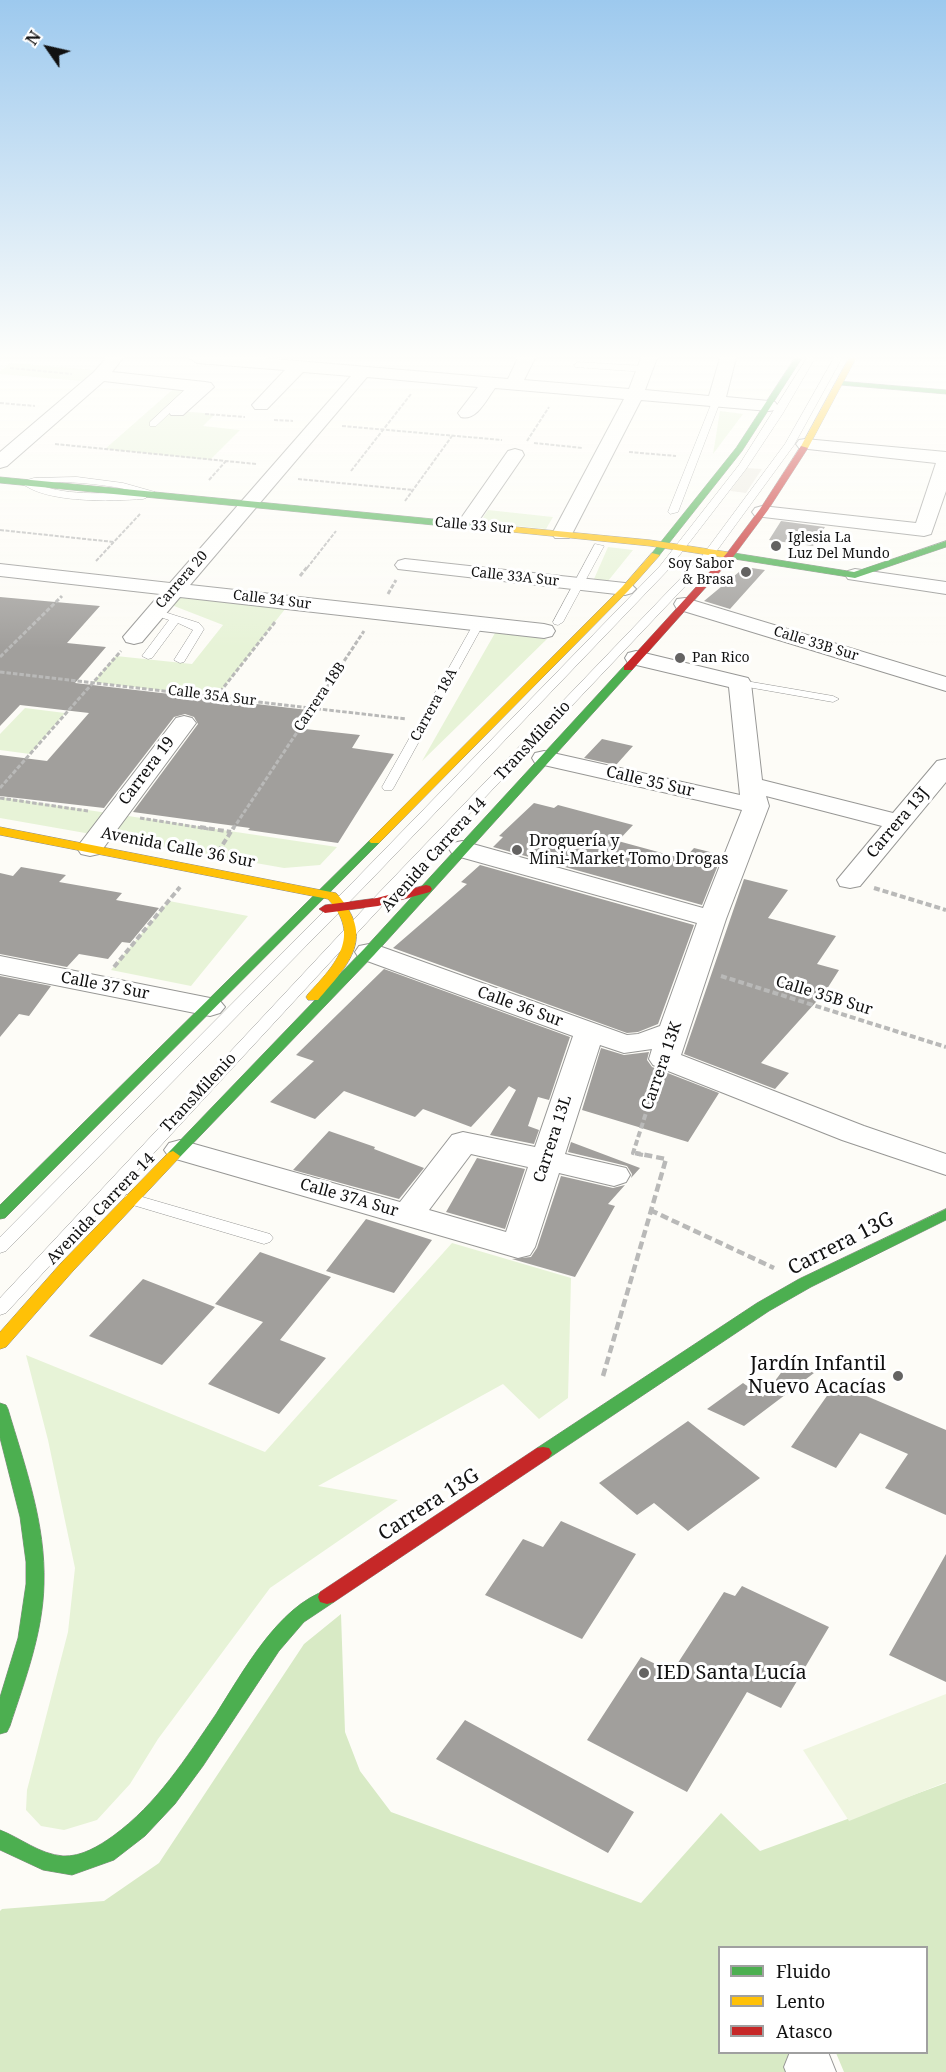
<!DOCTYPE html>
<html>
<head>
<meta charset="utf-8">
<style>
	body { margin:0 }
	#map { position:relative; width:946px; height:2072px; overflow:hidden; background:#fdfcf7; font-family:"Noto Serif",serif }
	canvas { display:block }
	.legend { position:absolute; left:718px; top:1946px; width:210px; height:108px; box-sizing:border-box; background:#fff; border:2px solid #a0a0a0; margin:0; padding:8px 10px; list-style:none; font-size:18px; color:#111 }
	.legend li { display:flex; align-items:center; gap:12px; height:30px }
	.legend b { width:30px; border:2px solid #a0a0a0 }
	.north { position:absolute; left:18px; top:18px; width:60px; height:60px; -webkit-text-stroke:4px #fff; paint-order:stroke; rotate:304deg; font-size:16px; font-weight:700; line-height:24px; text-align:center; color:#111 }
	.north::after { content:''; display:block; margin:auto; width:21px; height:27px; background:#111; clip-path:polygon(50% 0,100% 100%,50% 72%,0 100%) }
</style>
</head>
<body>
<div id="map">
<canvas width="946" height="2072"></canvas>
<ul class="legend">
<li><b style="height:8px;background:#4caf50"></b>Fluido</li>
<li><b style="height:8px;background:#ffc107"></b>Lento</li>
<li><b style="height:8px;background:#c62828"></b>Atasco</li>
</ul>
<div class="north">N</div>
</div>
<script>
const context = document.querySelector('canvas').getContext('2d');
context.lineJoin = 'round';
function fill(path, color) { context.fillStyle = color; context.fill(path, 'evenodd'); }
function stroke(path, color, width, dash) { context.strokeStyle = color; context.lineWidth = width; context.lineCap = dash ? 'butt' : 'round'; context.setLineDash(dash || []); context.stroke(path); }
function write(font, color, halo, rows, align = 'center') {
  context.font = font + ' "Noto Serif",serif'; context.lineWidth = 6; context.setLineDash([]); context.textBaseline = 'middle'; context.strokeStyle = halo; context.fillStyle = color; for (const [text, x, y, turn = 0] of rows) {
    context.save(); context.translate(x, y); context.rotate((+turn || 0) * Math.PI / 180); context.textAlign = isNaN(turn) ? turn : align; if (halo) context.strokeText(text, 0, 0); context.fillText(text, 0, 0); context.restore();
  }
}
fill(new Path2D(`
	M11 363 96 370 82 381 0 374V371Z
	M179 384 205 387 178 411 215 414 203 426 240 430 210 460 105 449Z
	M720 411 743 414 713 454Z
	M488 510 553 517 546 529 480 522Z
	M608 547 633 550 608 581 594 579Z
	M181 592 289 604 216 697 93 682 116 656 192 664 223 625 169 604Z
	M495 633 547 639 422 761Z
	M25 708 65 713 30 754 0 750V734Z
	M0 797 337 847 320 865 284 868 0 818Z
	M169 901 248 916 191 986 111 970Z
	M452 1243 571 1278 568 1398 539 1419 503 1384 318 1486 398 1500 270 1588 158 1739 130 1784 97 1820 64 1830 41 1826 26 1810 27 1790 68 1632 75 1568 48 1440 26 1355 265 1452Z`), '#e7f3d7');
fill(new Path2D(`
	M341 1614 345 1732 360 1771 391 1812 641 1903 721 1813 760 1851 946 1783V2072H844L836 2053 926 2052V1948H720V2052L830 2053 790 2072H0V1911L2 1909 104 1901 159 1863 304 1644Z`), '#d8eac5');
fill(new Path2D(`
	M946 1694V1782L849 1821 803 1750Z`), '#f0f6e1');
fill(new Path2D(`
	M747 468 762 469 746 493 730 491Z`), '#edebe2');
fill(new Path2D(`
	M781 521 825 527 813 546 769 540Z
	M745 567 765 570 730 609 704 601Z
	M0 597 100 606 67 643 106 647 75 683 308 710 296 728 360 735 352 748 394 754 338 843 248 830 250 828 133 812 198 724 194 717 185 714 174 717 104 808 0 796V755L47 761 89 713 20 705 0 726Z
	M602 739 633 746 616 765 584 758Z
	M534 803 554 808 558 805 633 825 618 841 684 859 694 848 722 855 702 905 493 847 503 837 499 836Z
	M480 865 694 925 658 1024 638 1032 627 1033 393 948 467 884 461 882Z
	M21 867 66 875 59 882 122 893 116 900 159 908 130 943 122 942 108 959 79 954 67 967 0 954V873L13 876Z
	M744 879 788 890 768 918 836 936 817 964 839 970 825 992 761 1063 789 1073 775 1089 684 1054Z
	M384 969 570 1037 549 1100 538 1097 528 1126 539 1130 534 1144 490 1135 516 1090 509 1086 471 1127 423 1109 415 1117 344 1091 315 1119 270 1102 314 1061 296 1055Z
	M0 976 51 986 29 1016 19 1014 0 1037Z
	M601 1048 624 1055 649 1052 647 1060 652 1067 719 1093 688 1142 582 1110Z
	M329 1131 375 1147 374 1149 424 1168 399 1199 293 1170Z
	M571 1142 640 1168 631 1178 632 1174 627 1166 568 1152Z
	M477 1158 525 1169 505 1229 446 1212Z
	M561 1176 613 1188 625 1185 608 1204 615 1206 575 1277 512 1259 531 1257 537 1248Z
	M366 1219 432 1240 394 1293 326 1271Z
	M260 1252 331 1277 280 1340 326 1358 279 1414 208 1384 263 1322 215 1304Z
	M143 1279 215 1307 162 1365 89 1336Z
	M789 1362 814 1373 744 1426 707 1409 743 1383 763 1397Z
	M836 1383 946 1430V1515L885 1488 908 1454 860 1433 836 1468 791 1447Z
	M688 1421 760 1478 688 1531 654 1503 637 1515 599 1483Z
	M561 1521 636 1554 582 1639 485 1595 523 1539 543 1547Z
	M946 1554V1682L889 1655Z
	M742 1586 829 1627 781 1708 747 1692 687 1792 587 1740 641 1657 672 1672 724 1592 735 1596Z
	M465 1720 634 1812 608 1853 436 1759Z`), '#a19f9c');
const lane = new Path2D(`
	M807 358H815L783 413 746 469 668 570 366 885 6 1251 0 1253V1237L356 879 660 566 739 465Z
	M834 358H842L794 445 710 560 383 905 6 1313 0 1315V1298L373 899 702 556 785 444Z
	M578 362 645 366 649 369 645 372 575 367 574 365Z
	M191 384 198 386 156 426H150V422Z
	M716 399 720 402 678 512 670 514 668 512 712 402Z
	M77 477 123 483 155 492 146 494V498L143 499C111 501 46 504 20 482L34 478ZM62 482C90 483 118 486 145 494 109 491 71 498 37 484Z
	M595 544 604 546 563 622 558 625 554 624 553 622Z
	M155 609 199 623 204 629 184 662 180 663 174 660 193 630 178 623 152 658 148 659 142 656 169 620 151 614V610Z
	M479 620 484 623 394 787 392 790H384L382 787 474 623Z
	M740 680 833 696 839 699 833 702 736 685 734 683Z
	M132 1194 270 1234 273 1238 270 1242 264 1244 126 1203 124 1199 126 1195Z`);
const street = new Path2D(`
	M106 358H123L112 372 205 382 211 383 214 387 183 415H171L168 411 190 391 104 381 7 466 0 468V452L94 372Z
	M189 358H262L508 379 518 358H535L524 380 629 389 641 358H657L645 390 709 396 720 358H736L726 397 769 401 775 402 778 406 775 410 769 411 641 400 572 534 569 538H555L552 534 624 399 495 388C486 400 477 421 461 417L458 413 478 387 367 377 190 585 544 624 552 626 555 631 552 636 544 638 180 597 142 642 134 644 126 642 123 637 160 594 0 576V564L170 583 351 376 303 372 267 409H255L252 405 285 370 197 363Z
	M805 439 946 452V491L931 534 924 536 755 516 752 512 755 508 762 506 916 523 936 463 799 448 796 444 799 440Z
	M515 449 522 451 524 455 473 529H459L456 525 459 521 508 451Z
	M405 559 625 583 632 585 636 589 632 593 625 595 398 569 395 565 398 561Z
	M855 569 946 582V594L848 579 845 575 848 571Z
	M685 598 946 677V691L677 609 674 604 677 599Z
	M636 651 748 678 751 683 762 780 893 813 937 761 946 759V782L860 886 850 888 840 886 837 880 882 826 766 796 769 806 726 919 681 1055 864 1126 946 1154V1175L842 1140 653 1065 649 1059 652 1049 624 1053 600 1045 565 1154 626 1168 630 1175 626 1182 614 1186 559 1173 535 1247 530 1255 518 1258 169 1157 164 1150 169 1143 180 1140 400 1202 452 1135 463 1132 535 1147 573 1036 359 958 355 952 359 946 369 944 379 946 627 1035 638 1034 660 1026 697 923 453 855 449 849 453 843 462 841 703 908 742 810 535 763 532 758 535 753 544 751 740 795 729 687 628 663 625 658 628 653ZM471 1154 528 1167 506 1232 429 1210Z
	M184 716 192 718 196 723 99 854 90 856 81 854 77 848 81 842 176 718Z
	M0 956 210 998 220 1001 225 1007 220 1013 210 1016 0 974Z
	M790 2052H828L836 2072H786L784 2067Z`);
const fast = new Path2D(`
	M795 358H802L742 451 658 557H652V553L736 448Z
	M838 381 946 390V394L841 385 837 383Z
	M0 477 485 524 489 527 485 530 0 483Z
	M946 541V547L855 578 728 558 723 555 728 552 854 572Z
	M628 665 632 666V670L374 955 178 1159H168L166 1156 168 1153 364 949 624 666Z
	M375 837 381 841 379 843 5 1218 0 1219V1205L371 839Z
	M946 1209V1220L811 1287 769 1311 549 1458 543 1459 537 1458 534 1453 537 1448 757 1303 799 1279Z
	M0 1403 6 1405 8 1409C25 1466 46 1524 44 1584 43 1633 25 1680 10 1726L7 1732 0 1734V1697L18 1638 26 1584V1562L20 1517 0 1438Z
	M327 1590 334 1592 336 1597 334 1602 304 1622 279 1651 203 1766 175 1804 145 1836 114 1860 72 1875 43 1870 0 1850V1830C21 1838 39 1854 63 1856 81 1857 99 1846 113 1836 157 1804 186 1758 216 1714 243 1672 278 1606 327 1590Z`);
const slow = new Path2D(`
	M849 358H856L808 448 801 450 800 448Z
	M485 524 650 540 728 552 733 555 728 558 650 546 482 529V525Z
	M652 553 660 555 628 591 379 843H371L369 841 371 839 622 587Z
	M0 827 336 893C376 937 350 963 318 1000H308L306 997 308 994C336 964 362 936 328 899L0 835Z
	M173 1151 180 1156 178 1159 73 1271 6 1347 0 1349V1332L61 1263 168 1153Z`);
const jam = new Path2D(`
	M801 446 808 448 768 510 733 557 632 670H624V666L727 553 760 509Z
	M426 885 430 886 432 889 430 892 378 906 325 913 319 909 325 905 377 898Z
	M543 1447 549 1448 552 1453 549 1458 334 1602 327 1604 320 1602 318 1597 320 1592 537 1448Z`);
stroke(lane, '#979795', 1);
stroke(street, '#979795', 2);
stroke(fast, '#8e8d8b', 1);
stroke(slow, '#8e8d8b', 1);
stroke(jam, '#8e8d8b', 1);
stroke(new Path2D(`
	M10 368 72 374
	M0 403 35 406
	M205 414 245 417
	M274 420 293 421
	M342 426 502 440
	M527 441 549 407
	M534 443 583 448
	M55 444 256 464
	M629 452 676 456
	M351 471 411 394
	M298 479 413 490
	M209 480 226 461
	M405 501 452 436
	M0 530 114 542
	M96 561 140 514
	M307 568 336 531`), '#b9b9b8', 2, [4, 1.5]);
stroke(new Path2D(`
	M300 576 308 566
	M388 594 396 580
	M0 657 62 596
	M0 672 406 719
	M216 697 275 622
	M0 788 121 651
	M0 798 88 811
	M140 818 209 829
	M233 829 364 631`), '#b9b9b8', 3, [4.5, 2]);
stroke(new Path2D(`
	M200 827 231 832
	M218 852 234 827
	M874 888 946 910
	M114 967 180 887
	M721 976 946 1047
	M643 1155 633 1153 657 1079`), '#b9b9b8', 4, [6, 3]);
stroke(new Path2D(`
	M650 1210 774 1268
	M603 1376 666 1159 635 1153`), '#b9b9b8', 4.5, [8, 4]);
fill(lane, '#fffffe');
fill(street, '#fffffe');
fill(fast, '#4caf50');
fill(slow, '#ffc107');
fill(jam, '#c62828');
const sky = context.createLinearGradient(0, 0, 0, 649);
sky.addColorStop(0, '#9dc9ee');
sky.addColorStop(0.55, '#fefefb');
sky.addColorStop(1, '#fefefb00');
context.fillStyle = sky;
context.fillRect(0, 0, 946, 649);
for (const [x, y, r, color] of [
	[776,546,6,"#646362"],
	[746,572,6,"#646362"],
	[680,658,6,"#646362"],
	[517,850,6,"#646362"],
	[898,1376,6,"#646362"],
	[644,1673,6,"#646362"]
]) { const dot = new Path2D(); dot.arc(x, y, r, 0, 2 * Math.PI); context.fillStyle = color; context.fill(dot); stroke(dot, '#fff', 2); }
write('14px', '#111', '#fff', [
	["Calle 33 Sur",474,526,5],
	["Calle 33A Sur",515,577,6],
	["Carrera 20",182,580,-49],
	["Calle 34 Sur",272,600,7],
	["Calle 33B Sur",816,644,17],
	["Calle 35A Sur",212,696,7],
	["Carrera 18B",320,697,-56],
	["Carrera 18A",434,705,-61]
]);
write('14px', '#111', '#fff', [
	["Iglesia La",788,538],
	["Luz Del Mundo",788,554],
	["Soy Sabor",734,564,"right"],
	["& Brasa",734,580,"right"],
	["Pan Rico",692,658]
], 'left');
write('16px', '#111', '#fff', [
	["TransMilenio",533,741,-47],
	["Carrera 19",147,771,-53],
	["Calle 35 Sur",650,782,13],
	["Carrera 13J",898,823,-50],
	["Avenida Calle 36 Sur",178,848,11],
	["Avenida Carrera 14",434,855,-48],
	["Calle 37 Sur",105,986,11],
	["Calle 35B Sur",824,996,17],
	["Calle 36 Sur",520,1007,20],
	["Carrera 13K",662,1066,-71],
	["TransMilenio",199,1093,-47],
	["Carrera 13L",553,1139,-72],
	["Calle 37A Sur",349,1198,16],
	["Avenida Carrera 14",101,1209,-46]
]);
write('16px', '#111', '#fff', [
	["Droguería y",529,841],
	["Mini-Market Tomo Drogas",529,859]
], 'left');
write('20px', '#111', '#fff', [
	["Carrera 13G",841,1244,-27],
	["Carrera 13G",429,1505,-33]
]);
write('20px', '#111', '#fff', [
	["Jardín Infantil",886,1364],
	["Nuevo Acacías",886,1387],
	["IED Santa Lucía",656,1673,"left"]
], 'right');
</script>
</body>
</html>
